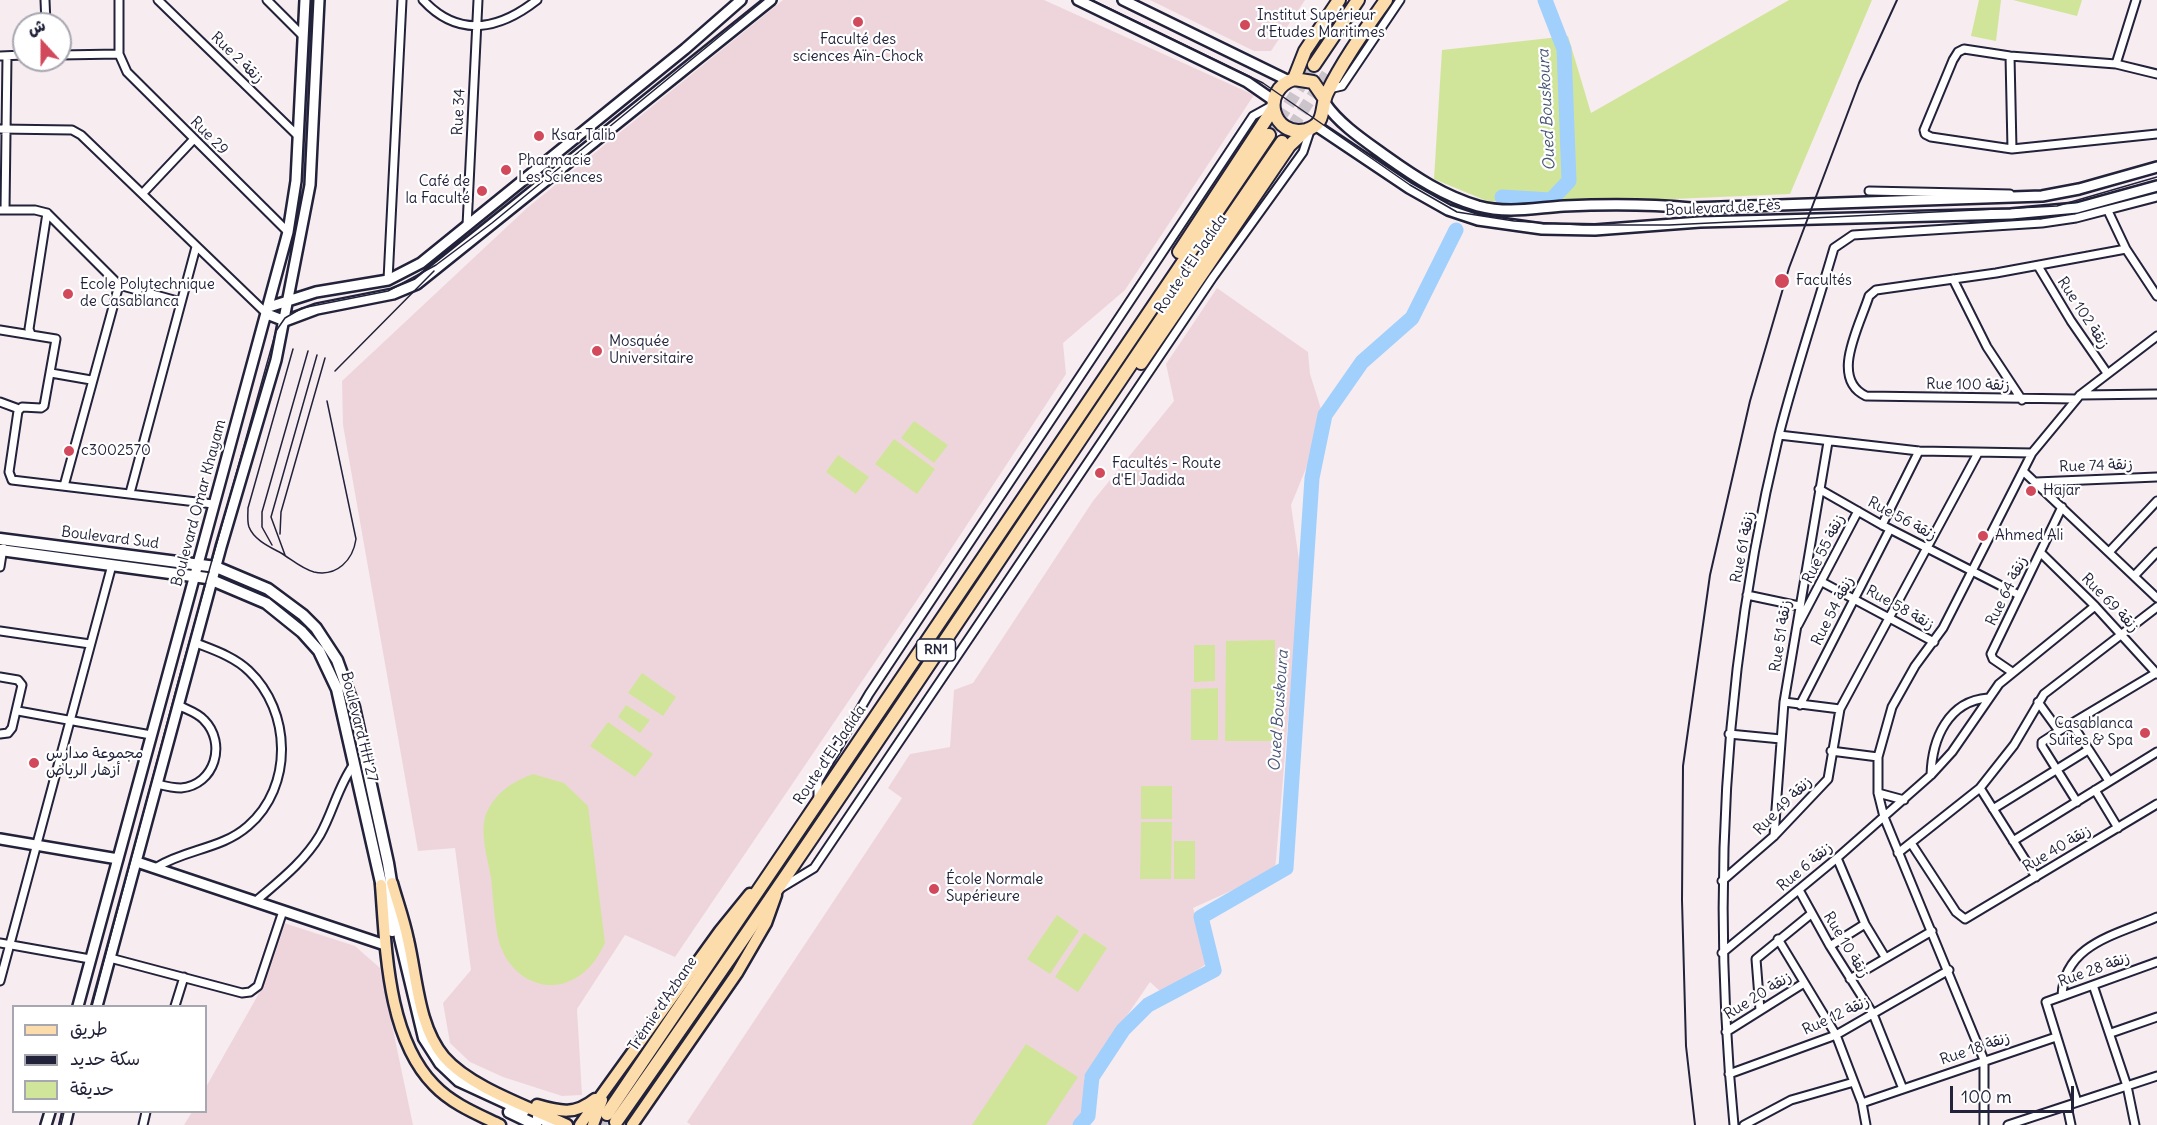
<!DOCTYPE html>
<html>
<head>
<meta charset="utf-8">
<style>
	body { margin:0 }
	#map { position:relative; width:2157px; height:1125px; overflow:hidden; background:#f7ecef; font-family:Delius,"Playpen Sans Arabic",sans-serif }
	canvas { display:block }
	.legend { position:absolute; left:12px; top:1005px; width:195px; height:108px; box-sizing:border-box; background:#fff; border:2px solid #a7a7b1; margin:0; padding:8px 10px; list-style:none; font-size:18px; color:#22223b }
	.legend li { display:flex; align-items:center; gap:12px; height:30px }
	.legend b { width:30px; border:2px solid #a7a7b1 }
	.north { position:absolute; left:12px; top:12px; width:60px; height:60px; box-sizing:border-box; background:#fff; border:2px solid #a7a7b1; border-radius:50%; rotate:339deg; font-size:16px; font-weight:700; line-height:24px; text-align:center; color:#22223b }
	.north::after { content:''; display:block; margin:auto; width:21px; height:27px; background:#d1495b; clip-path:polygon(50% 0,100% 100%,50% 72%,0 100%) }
	.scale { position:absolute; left:1950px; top:1086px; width:124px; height:27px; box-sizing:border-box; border:3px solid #22223b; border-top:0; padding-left:8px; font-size:18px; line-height:21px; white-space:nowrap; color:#22223b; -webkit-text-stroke:4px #fff; paint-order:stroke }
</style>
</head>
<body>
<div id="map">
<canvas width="2157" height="1125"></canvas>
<ul class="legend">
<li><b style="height:8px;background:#fddcac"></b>طريق</li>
<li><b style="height:8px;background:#22223b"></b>سكة حديد</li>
<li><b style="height:16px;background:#d1e59a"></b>حديقة</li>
</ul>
<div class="north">ش</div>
<div class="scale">100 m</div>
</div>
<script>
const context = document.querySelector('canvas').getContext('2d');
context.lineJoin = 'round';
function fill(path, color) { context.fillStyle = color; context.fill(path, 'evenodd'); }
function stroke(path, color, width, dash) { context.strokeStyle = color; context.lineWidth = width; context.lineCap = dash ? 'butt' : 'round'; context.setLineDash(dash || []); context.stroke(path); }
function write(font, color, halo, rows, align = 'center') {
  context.font = font + ' Delius,"Playpen Sans Arabic",sans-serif'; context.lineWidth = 4.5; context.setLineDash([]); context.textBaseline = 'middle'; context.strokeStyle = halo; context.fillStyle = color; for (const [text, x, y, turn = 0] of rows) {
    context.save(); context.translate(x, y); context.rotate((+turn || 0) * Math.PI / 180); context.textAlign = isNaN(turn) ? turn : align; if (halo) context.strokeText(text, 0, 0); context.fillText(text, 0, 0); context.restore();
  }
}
fill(new Path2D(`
	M783 0H1044L1254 95 1125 290 1063 343 1066 374 932 578 675 957 625 935 577 1009 582 1095 562 1096 503 1077 470 1062 450 1043 443 1003 471 970 455 848 418 851 343 425 342 381 527 208Z
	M1150 0H1305L1271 51H1254Z
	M1217 288 1308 352 1310 374 1321 409 1307 466 1291 505 1299 560 1296 627 1275 871 1193 908 1209 962 1163 994 1150 982 1084 1078 1086 1113 1076 1125H691L687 1122 902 798 888 788 910 754 950 747 954 690 973 683 1093 501 1174 401 1166 364Z
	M284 923 355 946 380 968 413 1125H184L192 1112H206V1087L258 995Z`), '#eed5dc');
fill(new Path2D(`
	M1789 0H1872L1790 194 1556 204 1487 201 1434 179 1442 50 1568 36 1591 113Z
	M1979 0H2001L1996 41 1971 36Z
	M2013 0H2082L2077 16Z
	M914 421 948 445 934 463 901 438Z
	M894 439 935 469 917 494 875 464Z
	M838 455 869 477 856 494 826 472Z
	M1275 640V741H1225L1226 641Z
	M1194 645H1215V681L1194 682Z
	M642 673 676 697 663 716 628 693Z
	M1218 688V740H1191V689Z
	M626 705 650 720 640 733 618 717Z
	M608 722 653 754 635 777 590 746Z
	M533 774 564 783 588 806 605 943C596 962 585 976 565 983 538 991 513 975 502 950 495 935 493 896 491 878 488 859 479 833 486 814 496 792 512 782 533 774Z
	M1141 786H1172V819H1141Z
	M1141 822H1172L1171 879H1140Z
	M1174 841H1195V879H1174Z
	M1057 915 1079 931 1050 974 1027 959Z
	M1084 933 1107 948 1078 992 1055 977Z
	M1026 1044 1078 1077 1046 1125H972Z`), '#d1e59a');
stroke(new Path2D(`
	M1502 197 1551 200 1569 181 1564 49 1545 0
	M1080 1125 1088 1116 1092 1077 1123 1030 1148 1005 1214 970 1201 917 1286 868 1312 478 1325 415 1362 362 1412 318 1456 230`), '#a1d0fd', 15);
stroke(new Path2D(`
	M1269 135 1314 65
	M1282 142 1327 74
	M600 1125 607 1114`), '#ccc4cb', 12, [12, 6]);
const minor = new Path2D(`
	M45 0 46 24
	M119 0V54L127 72 288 232
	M158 0 297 135
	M267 0 303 36
	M423 0C459 39 500 29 537 0
	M60 55 119 54
	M0 56 24 55
	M2010 56 2012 149
	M2116 64 2136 0
	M2157 74 2116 64 2010 56 1964 49 1958 52 1953 60 1924 130 1925 134 1931 137 2012 149 2157 134
	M1329 89 1342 86 1400 0
	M0 129 72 130 81 135 267 314
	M1869 191 2010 194
	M143 193 194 139
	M0 210H35L47 213 119 285 181 302
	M5 210 7 56
	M2108 211 2126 249 2157 296
	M467 226 478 0
	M2038 266 2071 321 2107 373
	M1953 279 1987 347 2022 400
	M388 280 402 0
	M0 330 56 339 44 406 41 408 22 407 18 411 9 472 12 480 213 504
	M31 334 29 329 47 213
	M51 373 91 380
	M2080 395 2157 394
	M2076 399 1866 396C1829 379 1860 325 1869 296L1876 290 1996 273 2126 249
	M0 402 19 409
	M1779 435 1919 451 2032 453
	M2023 471 2157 598
	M2036 482 2157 477
	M64 486 119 285
	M1819 489 1882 525 2019 595
	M130 493 196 247
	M1882 525 1919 451
	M2110 551 2157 501
	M2041 553 2095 606 2157 674
	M0 567 3 548
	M2135 575 2157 552
	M1822 582 1934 642
	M1747 595 1799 606
	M1798 625 1858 511
	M0 631 90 644
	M2012 672 1993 659 1991 654 2062 507
	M0 677 18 680 22 685 12 728 8 733 0 734
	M1784 702 1840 709
	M2038 702 2059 731 2156 673
	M1800 705 1890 529
	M18 711 151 735
	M2072 724 2109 781
	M2059 731 2042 742V746L2077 802
	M1729 734 1781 739
	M1831 751 1878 757
	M1931 775C1932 739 1948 701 1988 698
	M157 784C165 786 173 788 181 788 215 785 227 743 204 720 198 713 188 710 180 706
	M1980 788 2036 877
	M2095 790 2118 828
	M1878 793 1904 800
	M818 799V781L869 694 1253 116 1273 105
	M1993 809 2088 750
	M1774 836 1784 702 1828 442
	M2013 841 2157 752
	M1911 843 1956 912 1965 919 2157 804
	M1898 853 1980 788 2014 745 2044 694 2157 607
	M1837 858 1865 924 1885 957
	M157 867C186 849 222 849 248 826 294 786 291 711 249 671 235 657 214 650 196 643
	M1722 881 1774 836 1828 779 1840 709 1978 453
	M781 888 814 868 1213 277 1303 152 1311 128
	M1799 890 1830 946 1873 1014 1903 1089
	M256 901C279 881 304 862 320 835 333 812 338 786 354 764
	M1778 939 1836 1035 1862 1103 1866 1125
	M0 943 90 959
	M1830 946 1865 924
	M1722 953 1837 858 1931 775 1952 752 1999 684 2095 606
	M110 958 242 993 250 992 258 986 283 911
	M1850 979 1932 931
	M0 981 112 565
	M2093 985 2127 1086 2135 1125
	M2062 996C2064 944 2116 935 2157 917
	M175 1006 184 977
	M1760 1010 1756 959 1811 914
	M1726 1032 1804 983
	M2111 1033 2157 1017
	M1729 1074 1836 1035 1949 970
	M2077 1102 2046 1002 2157 962
	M1862 1103 2056 1037
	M2067 1106 2071 1125
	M143 1125 146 1112
	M1734 1125C1711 893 1724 662 1779 435 1795 372 1816 310 1834 248L1853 235 2042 223 2076 218 2157 197
	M1744 1125 1791 1100 1854 1082
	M1984 1125V1060L1884 817 1878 793V757L1892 707 1915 666 1943 628 2032 453 2080 395 2157 336
	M2008 1125 2157 1076`);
const tertiary = new Path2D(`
	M1078 0 1247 82 1273 100
	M1123 0 1289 81
	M1325 103C1340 125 1365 141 1387 157 1415 177 1444 196 1478 206 1508 214 1534 208 1564 206 1607 204 1649 204 1691 208L2042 196 2079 189 2157 167
	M1315 125 1409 188 1448 210 1478 220 1542 229 1595 230 1700 222 2011 214 2077 208 2157 186
	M269 307 316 292 388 280 421 263 685 49 741 0
	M267 314 285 321 317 309 393 294 417 284 771 0
	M0 839 118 859
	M137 862 385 945
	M78 1006 288 232 296 181 305 0
	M97 1006 221 547 276 360 310 185 319 0
	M46 1125 50 1112
	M65 1125 68 1112`);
const secondary = new Path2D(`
	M0 539 216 567 268 589 303 615 316 628 337 660 354 707 388 863 400 938 424 1038 440 1063 459 1081 524 1111
	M0 550 207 578 266 603 302 632 319 651 337 689 392 931
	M509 1112 536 1125
	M538 1117 554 1125`);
const primary = new Path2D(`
	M392 883C397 901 404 920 408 940 417 978 418 1026 444 1057 471 1088 530 1107 567 1125
	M381 885C386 948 387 1037 434 1085 452 1104 477 1114 500 1125
	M537 1105C561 1112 575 1115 595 1099
	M580 1125 720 931 750 894
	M593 1125 602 1100
	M632 1125 737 973 766 923 776 895`);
const trunk = new Path2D(`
	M1314 65 1358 0
	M1294 79 1305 51 1339 0
	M1324 98 1313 82 1294 79C1259 91 1273 138 1306 130 1327 124 1320 107 1327 93 1343 60 1365 30 1386 0
	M1179 252 1273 109
	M1141 363 1289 146 1306 130
	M607 1114 1269 135
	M616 1122C843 799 1058 468 1282 142`);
stroke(minor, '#22223b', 11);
stroke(tertiary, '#22223b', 14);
stroke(secondary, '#22223b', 15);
stroke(primary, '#22223b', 15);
stroke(trunk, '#22223b', 16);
stroke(minor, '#fff', 7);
stroke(tertiary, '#fff', 9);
stroke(secondary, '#fff', 10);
stroke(primary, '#fddcac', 10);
stroke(trunk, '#fddcac', 12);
stroke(new Path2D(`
	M1092 0 1263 83 1410 185 1457 212 1514 221 1583 225H1669L2057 206 2157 177
	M293 349 248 508C248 514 247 521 249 527 254 540 270 547 281 553 291 559 302 569 314 572 337 577 353 560 356 539L327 401
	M335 371 434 271
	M280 534 281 512 325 358
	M272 545 262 527V512L308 351
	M285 555 271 517 317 355
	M92 1006 178 682 276 331 285 318 302 308 388 291 436 265 492 223 764 0
	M61 1125 64 1112`), '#22223b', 1.5);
stroke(new Path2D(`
	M1695 1125 1686 1046 1682 900 1683 766 1710 575 1750 401 1789 268 1859 83 1897 0`), '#22223b', 2);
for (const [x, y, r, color] of [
	[858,22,6,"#d1495b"],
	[1245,25,6,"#d1495b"],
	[539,136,6,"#d1495b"],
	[506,170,6,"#d1495b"],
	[482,191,6,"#d1495b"],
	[1782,281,8,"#d1495b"],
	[68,294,6,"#d1495b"],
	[597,351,6,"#d1495b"],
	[69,451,6,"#d1495b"],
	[1100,473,6,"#d1495b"],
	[2031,491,6,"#d1495b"],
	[1983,536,6,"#d1495b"],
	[2145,733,6,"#d1495b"],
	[34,763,6,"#d1495b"],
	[934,889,6,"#d1495b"]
]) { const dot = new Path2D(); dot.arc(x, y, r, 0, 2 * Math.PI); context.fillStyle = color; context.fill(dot); stroke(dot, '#fff', 2); }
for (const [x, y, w] of [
	[936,650,39]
]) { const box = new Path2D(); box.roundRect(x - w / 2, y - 11, w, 22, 4.5); context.fillStyle = '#fff'; context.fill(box); stroke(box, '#22223b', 1.5); }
write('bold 14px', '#22223b', null, [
	["RN1",936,650]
]);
write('15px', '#22223b', '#fff', [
	["Institut Supérieur",1257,16],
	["d'Etudes Maritimes",1257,33],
	["Faculté des",858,40,"center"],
	["sciences Aïn-Chock",858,57,"center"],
	["Ksar Talib",551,136],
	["Pharmacie",518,161],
	["Les Sciences",518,178],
	["Café de",470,182,"right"],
	["la Faculté",470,199,"right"],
	["Facultés",1796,281],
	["Ecole Polytechnique",80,285],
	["de Casablanca",80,302],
	["Mosquée",609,342],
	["Universitaire",609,359],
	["c3002570",81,451],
	["Facultés - Route",1112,464],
	["d'El Jadida",1112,481],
	["Hajar",2043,491],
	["Ahmed Ali",1995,536],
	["Casablanca",2133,724,"right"],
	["Suites & Spa",2133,741,"right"],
	["مجموعة مدارس",46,754],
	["أزهار الرياض",46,771],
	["École Normale",946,880],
	["Supérieure",946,897]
], 'left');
write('15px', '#22223b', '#fff', [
	["Rue 2 زنقة",237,58,44],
	["Rue 34",459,112,-87],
	["Rue 29",209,136,45],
	["Boulevard de Fès",1723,208,-3],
	["Route d'El Jadida",1191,264,-56],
	["Rue 102 زنقة",2083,313,57],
	["Rue 100 زنقة",1968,385,1],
	["Rue 74 زنقة",2096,466,-2],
	["Boulevard Omar Khayam",199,503,-75],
	["Rue 56 زنقة",1902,519,28],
	["Boulevard Sud",110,538,7],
	["Rue 61 زنقة",1743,547,-79],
	["Rue 55 زنقة",1824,549,-63],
	["Rue 64 زنقة",2007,591,-64],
	["Rue 69 زنقة",2110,603,46],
	["Rue 58 زنقة",1900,608,29],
	["Rue 54 زنقة",1833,611,-63],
	["Rue 51 زنقة",1781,636,-81],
	["Boulevard HH 27",359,727,76],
	["Route d'El Jadida",830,755,-56],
	["Rue 49 زنقة",1783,806,-45],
	["Rue 40 زنقة",2057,849,-31],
	["Rue 6 زنقة",1805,867,-40],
	["Rue 10 زنقة",1846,945,59],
	["Rue 28 زنقة",2094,970,-20],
	["Rue 20 زنقة",1758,996,-32],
	["Trémie d'Azbane",663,1004,-56],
	["Rue 12 زنقة",1836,1016,-25],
	["Rue 18 زنقة",1975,1049,-19]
]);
write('italic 16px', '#485675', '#fff', [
	["Oued Bouskoura",1547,110,-93],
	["Oued Bouskoura",1279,711,-86]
]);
</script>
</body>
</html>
